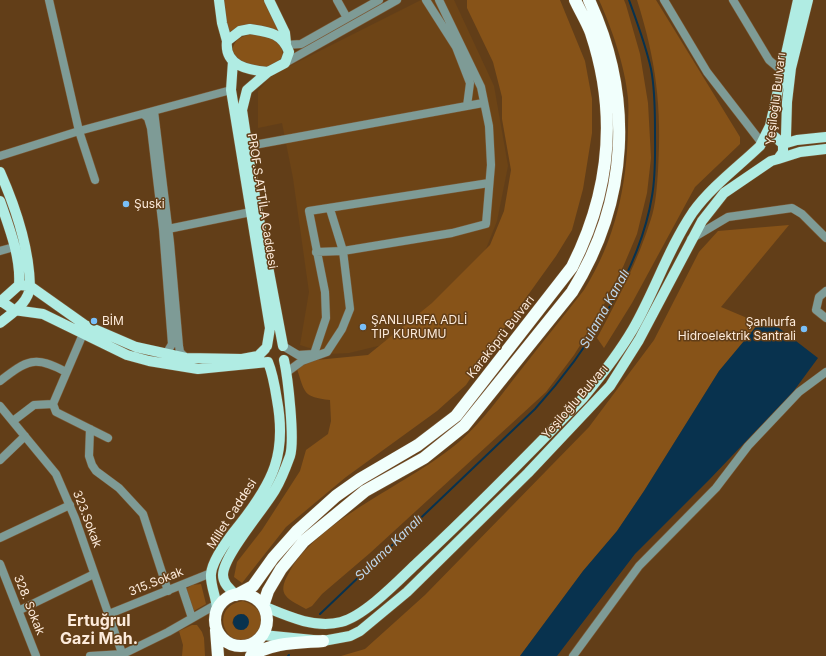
<!DOCTYPE html>
<html>
<head>
<meta charset="utf-8">
<style>
	body { margin:0 }
	canvas { display:block; background:#623e18 }
</style>
</head>
<body>
<canvas width="826" height="656"></canvas>
<script>
const context = document.querySelector('canvas').getContext('2d');
context.lineJoin = 'round';
function fill(path, color) { context.fillStyle = color; context.fill(path, 'evenodd'); }
function stroke(path, color, width, dash) { context.strokeStyle = color; context.lineWidth = width; context.lineCap = dash ? 'butt' : 'round'; context.setLineDash(dash || []); context.stroke(path); }
function write(font, color, halo, rows, align = 'center') {
  context.font = font + ' Inter,sans-serif'; context.lineWidth = 3; context.setLineDash([]); context.textBaseline = 'middle'; context.strokeStyle = halo; context.fillStyle = color; for (const [text, x, y, turn = 0] of rows) {
    context.save(); context.translate(x, y); context.rotate((+turn || 0) * Math.PI / 180); context.textAlign = isNaN(turn) ? turn : align; if (halo) context.strokeText(text, 0, 0); context.fillText(text, 0, 0); context.restore();
  }
}
fill(new Path2D(`
	M421 0H454L494 86 508 166 497 221 480 264 411 338 349 353 328 354 300 345 309 292 293 178 282 123 258 128V91L272 75Z`), '#6d4416');
fill(new Path2D(`
	M223 0H264L279 30 229 35Z
	M467 0H560L585 61 592 99V133L583 189 572 230 556 256 495 341 466 385 437 411 346 477 286 527 242 583 234 577 237 562 262 530 300 471 306 450 328 434 331 421 330 400C303 397 305 393 297 369L306 361 368 355 432 303 490 245 504 211 511 170 502 119V97L493 62 467 8Z
	M599 0H624L626 5 640 54 648 103 651 158 647 193 637 234 623 267 596 320 574 355 546 392 370 553 322 594 312 606 306 609C284 597 276 594 291 569 324 516 411 483 459 442 483 421 501 395 520 371 541 344 563 317 584 290 615 241 627 186 628 129 628 119 629 108 628 98 625 66 612 29 599 0Z
	M637 0H656L740 137V144L695 187 632 303 604 348 597 338C618 299 638 261 651 219 656 204 657 186 658 171 662 107 656 60 637 0Z
	M257 34C271 38 282 39 283 56L274 66 261 68 237 60 232 51C235 37 244 35 257 34Z
	M789 225 721 307 759 323 719 371 644 491 617 531 583 571 520 656H341L365 649 425 595 589 427 654 340 699 252 718 231Z
	M201 584 206 604 192 612 186 589 192 585Z
	M243 601C255 604 266 615 260 628 259 633 254 637 250 639 224 649 209 606 243 601ZM244 614 248 618 244 630 236 629 232 623 234 617Z
	M192 625H197L202 632 204 638 205 656H182L183 645 179 631Z`), '#875318');
fill(new Path2D(`
	M766 318 818 358 793 392 709 480 635 554 557 656H520L583 571 617 531 644 491 719 371 759 323Z
	M233 622a8 8 0 1 1 16 0a8 8 0 1 1-16 0Z`), '#08324e');
stroke(new Path2D(`
	M320 614 535 409C585 354 640 271 652 196 656 174 655 152 655 130 655 110 655 89 651 69 646 46 637 22 629 0
	M288 656 289 655`), '#08324e', 2);
const minor = new Path2D(`
	M49 0 79 131 95 180
	M337 0 347 18
	M426 0 456 47 470 83 467 106
	M664 0 707 72 761 142
	M733 0 769 60 782 71
	M286 45 301 44 379 0
	M285 63 397 0
	M154 111 170 243 179 346 180 352 186 358
	M143 114 148 118 151 128 163 229 172 344 166 354
	M243 147 483 103
	M0 156 79 131 231 90
	M168 229 251 212
	M691 239 728 217 792 208 802 214 826 238
	M0 251 14 247
	M316 252 343 251 330 209
	M826 291 819 297 816 310 826 318
	M283 346 298 355 314 354 326 318 325 292 309 211 489 183
	M287 372 302 361 327 352 342 329 350 309 343 251 452 233 486 224 491 165 489 126 481 87 439 0
	M0 381C27 360 35 355 66 372
	M53 404 56 412 108 438
	M0 406 56 474 75 518 123 656
	M13 421 34 405 53 404 83 334
	M90 429 89 456 92 465 96 471 119 488 143 514 168 591
	M0 460 25 436
	M0 538 70 505
	M0 564 36 656
	M181 585 192 618
	M20 610 94 574
	M109 614 211 573
	M90 656 123 654 168 632 217 604
	M573 656 639 566 716 488 748 446 799 392 826 372`);
const major = new Path2D(`
	M219 0 222 23 227 41
	M269 0 285 33 286 43
	M250 29C269 32 282 33 289 52L285 63 268 72C248 70 224 66 227 41L240 31Z
	M233 61 231 90 270 328 267 346
	M268 72 247 90 242 110 256 203 283 346
	M764 139 775 137 783 144 797 140 826 137
	M778 159 800 152 826 149
	M0 172C16 208 29 246 30 286 29 303 12 313 0 323
	M0 201C9 227 21 257 19 285
	M19 285 30 286 85 325 136 347 186 358 242 359 258 356 265 349
	M1 301 14 310 43 314 127 355 149 361 198 369 268 362C273 374 275 387 277 400 287 454 273 482 240 524 231 535 212 560 211 574 210 586 217 598 217 610
	M0 302 19 285
	M236 595C230 589 223 584 223 575 223 556 264 509 275 490 281 480 286 467 290 456 295 440 288 378 284 360
	M263 606C287 616 315 629 341 622 365 616 399 580 417 563 474 510 529 454 583 398 601 376 619 353 633 329 655 291 668 249 693 212 711 187 738 167 760 146L770 126 798 0
	M263 635 323 641 350 636 360 631 407 592 528 473 610 386 639 340 702 221 724 193 771 161 778 159 783 152V144L786 136 787 102 791 68 808 0`);
const highway = new Path2D(`
	M215 620a26 26 0 1 1 52 0a26 26 0 1 1-52 0Z
	M236 595 253 586 273 558 297 531 336 496 360 479 418 445 456 416 572 267C610 192 618 114 591 33 587 22 580 11 575 0
	M263 606 268 591 281 569 304 541 365 491 424 458 464 426 572 292C629 200 634 97 589 0
	M216 630 218 656
	M251 656C272 642 298 643 323 641`);
stroke(minor, '#7b5a37', 9);
stroke(major, '#7b5a37', 11);
stroke(highway, '#7b5a37', 13);
stroke(minor, '#7e9b96', 8);
stroke(major, '#b0ece3', 10);
stroke(highway, '#f1fffc', 12);
for (const [x, y, r, color] of [
	[126,204,4,"#79bff8"],
	[94,321,4,"#79bff8"],
	[363,327,4,"#79bff8"],
	[804,329,4,"#79bff8"]
]) { const dot = new Path2D(); dot.arc(x, y, r, 0, 2 * Math.PI); context.fillStyle = color; context.fill(dot); stroke(dot, '#623e18', 1.5); }
write('12px', '#fdebdb', '#623e18', [
	["Yeşiloğlu Bulvarı",776,99,-83],
	["PROF.S.ATTİLA Caddesi",262,201,81],
	["Karaköprü Bulvarı",501,337,-52],
	["Yeşiloğlu Bulvarı",575,402,-49],
	["Millet Caddesi",232,514,-57],
	["323.Sokak",87,519,69],
	["315.Sokak",156,582,-22],
	["328. Sokak",29,605,68]
]);
write('12px', '#fdebdb', '#623e18', [
	["Şuski",134,204],
	["ŞANLIURFA ADLİ",371,320],
	["TIP KURUMU",371,334],
	["BİM",102,321],
	["Şanlıurfa",796,322,"right"],
	["Hidroelektrik Santrali",796,336,"right"]
], 'left');
write('italic 13px', '#bed7ec', '#623e18', [
	["Sulama Kanalı",605,309,-61],
	["Sulama Kanalı",389,548,-44]
]);
write('bold 16px', '#fdebdb', '#623e18', [
	["Ertuğrul",99,621],
	["Gazi Mah.",99,639]
]);
</script>
</body>
</html>
